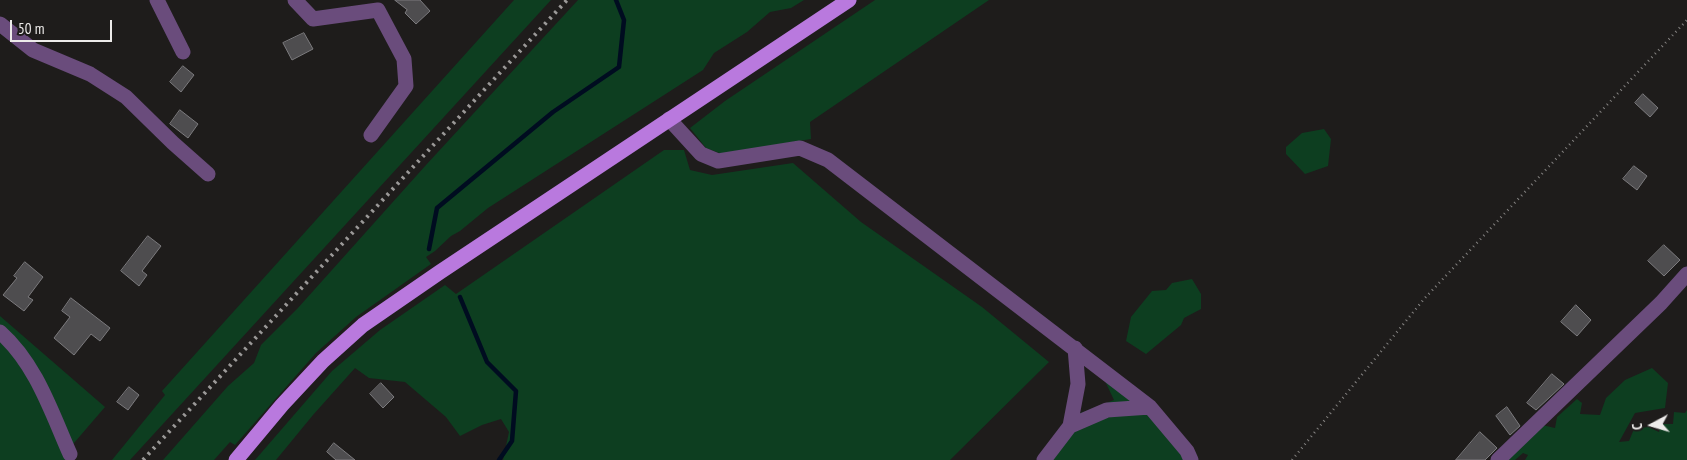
<!DOCTYPE html>
<html>
<head>
<meta charset="utf-8">
<style>
	body { margin:0 }
	#map { position:relative; width:1687px; height:460px; overflow:hidden; background:#1e1c1b; font-family:"PT Sans Narrow",sans-serif }
	canvas { display:block }
	.north { position:absolute; left:1627px; top:400px; width:50px; height:50px; -webkit-text-stroke:4px #1e1c1b; paint-order:stroke; rotate:264deg; font-size:14px; font-weight:700; line-height:20px; text-align:center; color:#edebea }
	.north::after { content:''; display:block; margin:auto; width:18px; height:22px; background:#edebea; clip-path:polygon(50% 0,100% 100%,50% 72%,0 100%) }
	.scale { position:absolute; left:10px; top:20px; width:102px; height:22px; box-sizing:border-box; border:2px solid #edebea; border-top:0; padding-left:6px; font-size:15px; line-height:18px; white-space:nowrap; color:#edebea; -webkit-text-stroke:4px #1e1c1b; paint-order:stroke }
</style>
</head>
<body>
<div id="map">
<canvas width="1687" height="460"></canvas>
<div class="north">С</div>
<div class="scale">50 m</div>
</div>
<script>
const context = document.querySelector('canvas').getContext('2d');
context.lineJoin = 'round';
function fill(path, color) { context.fillStyle = color; context.fill(path, 'evenodd'); }
function stroke(path, color, width, dash) { context.strokeStyle = color; context.lineWidth = width; context.lineCap = dash ? 'butt' : 'round'; context.setLineDash(dash || []); context.stroke(path); }
fill(new Path2D(`
	M514 0H551L130 460H112L165 395 162 391Z
	M578 0H804L791 8 770 12 747 32 714 53 703 70 488 208 460 231 451 236 435 251 426 257 431 264 356 317 316 353 235 445 230 442 214 460H163L228 386 254 363 261 345 297 309 426 165Z
	M875 0H989L810 122 811 139 722 154 706 148 690 128 725 101Z
	M1324 129 1331 139 1328 166 1305 174 1286 154V147L1302 133Z
	M664 150H684L690 170 712 175 793 163 861 222 982 307 1049 362 950 460H503L509 432 501 419 482 425 460 436 446 417 405 382 369 378 355 368 313 415 276 460H255L332 371 380 330 445 285 456 294Z
	M1192 279 1201 294V309L1184 318 1181 325 1146 354 1126 341 1131 317 1152 291 1166 290 1172 283Z
	M0 316 105 407 74 443 66 460H0Z
	M1652 368 1668 383 1665 408 1635 413 1619 442 1629 441 1634 429 1648 427 1659 432 1661 424H1673L1674 412 1685 413 1687 410V460H1525L1528 455 1523 453 1515 460H1504L1542 425 1555 428 1557 417 1577 399 1582 403 1580 414 1600 415 1606 398 1625 380Z
	M1104 379 1152 417 1186 460H1051L1078 414 1114 400Z`), '#0d3e20');
stroke(new Path2D(`
	M429 249 437 208 553 112 619 67 624 20 616 0
	M460 297 487 362 516 391 512 441 499 460`), '#000c20', 4.5);
const building = new Path2D(`
	M395 0H420L430 11 416 24 405 13 407 10Z
	M304 33 313 49 292 60 283 43Z
	M183 66 194 75 181 92 170 82Z
	M1643 94 1658 108 1650 117 1635 103Z
	M180 110 198 124 188 138 170 124Z
	M1634 166 1647 176 1637 190 1623 179Z
	M148 236 161 246 142 271 147 275 139 286 121 271Z
	M1664 245 1680 260 1664 276 1648 261Z
	M25 262 43 277 28 297 33 300 24 311 3 295 17 278 14 276Z
	M71 298 110 328 100 341 91 334 74 355 54 338 70 317 62 311Z
	M1576 305 1591 320 1577 336 1561 322Z
	M1552 374 1564 384 1536 410 1527 403Z
	M381 383 394 397 383 408 370 394Z
	M129 387 139 395 128 410 117 402Z
	M1507 407 1520 426 1510 435 1496 416Z
	M1480 432 1497 448 1485 460H1456Z
	M334 443 355 460H336L327 452Z`);
fill(building, '#4e4d4f');
stroke(building, '#7c7b7e', 1);
stroke(new Path2D(`
	M1292 460 1424 299 1687 20`), '#858382', 2.5, [1, 4]);
stroke(new Path2D(`
	M157 0 183 52
	M295 0 313 19 378 10 404 59 406 86 371 135
	M0 24 33 50 90 74 126 97 173 143 208 174
	M669 119 701 154 718 161 800 148 828 160 1150 407 1187 451 1191 460
	M0 332C36 364 51 411 70 454
	M1070 426 1078 384 1075 348
	M1044 460 1070 426 1107 410 1150 407
	M1498 460 1661 303 1687 274`), '#6a4c7c', 15);
stroke(new Path2D(`
	M236 460 282 405 323 361 363 325 440 272 849 0`), '#b979de', 15);
stroke(new Path2D(`
	M143 460 567 0`), '#9b9998', 4, [2.5, 5]);
</script>
</body>
</html>
